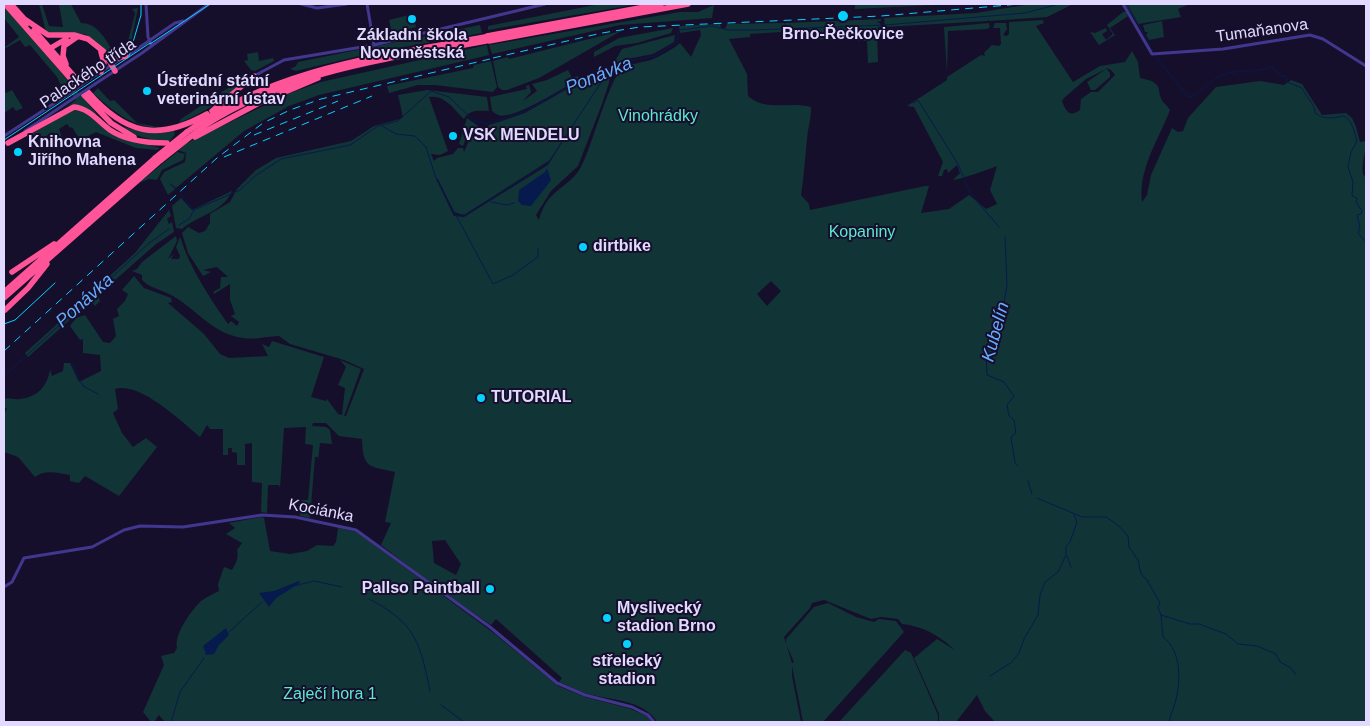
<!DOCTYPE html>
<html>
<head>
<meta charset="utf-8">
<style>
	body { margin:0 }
	#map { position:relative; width:1370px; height:726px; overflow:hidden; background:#160f2c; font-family:Arial,sans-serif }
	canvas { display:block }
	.frame { position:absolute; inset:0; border:5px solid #e1d9ff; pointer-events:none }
</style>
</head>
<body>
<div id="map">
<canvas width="1370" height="726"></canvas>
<div class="frame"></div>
</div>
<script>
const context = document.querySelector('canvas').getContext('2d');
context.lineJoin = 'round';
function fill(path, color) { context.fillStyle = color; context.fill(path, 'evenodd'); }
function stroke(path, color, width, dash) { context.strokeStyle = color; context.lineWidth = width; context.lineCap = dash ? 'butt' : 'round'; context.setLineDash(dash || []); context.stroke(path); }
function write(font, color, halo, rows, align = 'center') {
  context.font = font + ' Arial,sans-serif'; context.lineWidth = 4; context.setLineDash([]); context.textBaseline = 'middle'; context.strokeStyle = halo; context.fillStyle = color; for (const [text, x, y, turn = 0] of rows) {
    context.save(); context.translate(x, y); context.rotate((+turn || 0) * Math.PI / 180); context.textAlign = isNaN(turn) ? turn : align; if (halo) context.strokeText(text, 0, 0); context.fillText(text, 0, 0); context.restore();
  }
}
fill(new Path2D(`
	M39 4H42L49 26 63 27 59 4H71L81 23C98 23 106 40 114 53L117 54 127 45 135 13 132 9 138 8 130 48 122 54 112 56 85 34 46 32Z
	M600 4H638L488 30V26Z
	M855 4H954L855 9Z
	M1031 4H1073L1047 17 989 21V18L988 21 885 27 884 18 976 13Z
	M1125 4H1190L1178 9 1181 17 1138 24Z
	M714 5 712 18 620 25 492 54 489 45 680 12H698Z
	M4 6 96 113 97 115 70 106 61 111 76 100 69 90 64 92 57 77 30 45 25 47 20 40 6 48 5 47 19 37 4 18Z
	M1123 12H1126L1128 16 1110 28 1115 35 1099 45 1090 32 1095 33 1106 28 1107 31 1102 34 1106 40 1113 34 1107 25Z
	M413 14 416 27 392 33 389 20Z
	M881 19V21L876 22 880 23 881 27H878V31L848 32 850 37 848 41 845 39 788 40 786 31 787 40 781 39V32L750 34V37L729 39 747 74 748 96C766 112 789 101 811 107 811 121 808 127 807 139 805 158 804 176 801 195L809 204 810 210 925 186H929L921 213 949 209 969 195 986 209 997 204 990 190 997 166C990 169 958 180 953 180L960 173 957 165 948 173 947 169 944 170 942 176H938L943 162 914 107 907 106 947 80V77L981 55 985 56 984 53 992 45 999 46 1001 44 1000 28H993L995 23H1006L1007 29 1003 35 1007 36 1009 34V22L1043 20 1044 23 1036 26 1073 82 1100 66 1125 62 1132 51 1138 62 1140 78C1167 83 1154 90 1164 103 1166 105 1168 107 1170 110 1159 139 1138 169 1142 202L1147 195 1151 175 1172 128 1178 132 1183 131 1188 118 1216 87 1260 81 1284 85 1291 80 1302 84 1322 115 1346 113 1352 118 1356 127 1360 142 1366 141C1366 154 1361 162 1363 174L1366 178V722H995L985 711 977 695 956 722H939V714L914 658 937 639 955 650C938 635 925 627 902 624L898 619 881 617 871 619 824 600 812 603 810 608 784 637 792 663 794 662 786 644V639L814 607 828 603 856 617 874 622 879 619 896 621 904 632 823 722H803L792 666V676L801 722H657C644 699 607 700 585 693 576 690 568 685 559 682L562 678 496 619 491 625 429 582 381 545 391 523 385 522 395 472C369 466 363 469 362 439L339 436 326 423H313L312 426 326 427 330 430 332 444 320 443 318 461V457H315L310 518 300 516 301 500H308L313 445 305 444 306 427 284 428 280 488 279 485H268L267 513 261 512 262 483 252 482V443L245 444V465H237V453L232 452V448H228V455H223V429H210L207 425 200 437C182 422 140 381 115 389L118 409 113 413 122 433 133 447 146 438 157 447 119 496 85 476 79 483 70 481V475C58 473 45 469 35 477L18 457 4 452V414L7 409 4 406V399C9 397 14 400 20 399 37 397 47 387 50 370L52 376 63 371 64 363H70L79 382 101 371 100 355 83 353V339L80 340 70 326 76 318 85 315 103 342 110 343 116 336 113 319 119 316 117 309 125 301 128 294 122 290 134 276 144 288 171 298 172 302 168 303 204 334 220 354 229 358 268 356 262 344 269 347 272 341 324 357 311 397 326 401 327 399 338 414 342 415 345 388 338 385 346 367 340 360 361 369 344 416H346L364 369 344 360 290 344 279 336C267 336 256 340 244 338 213 335 197 309 171 295 160 289 150 288 142 280V275L132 271 137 269 142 262 176 236 177 241 168 259 174 254 171 259H179L180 256 176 247 180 237C190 268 209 297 228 324L231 321 237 326 239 322 231 316 235 314 230 300V284L214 294 213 292 220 288 221 277H228L217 267 203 270 211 272 203 276 188 253 182 233 188 227 199 233 205 231 210 223V214L230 202 237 189 256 170 276 158 351 141 374 126 400 119 403 117 398 95 427 90 487 97 489 111C478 111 470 109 464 119 455 110 444 94 429 97L448 151 440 155 431 154 434 161 437 158 453 154 458 148H463L464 152 470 138 492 130 466 138 463 146 459 144 467 118 481 128 525 113 588 77 610 70 609 83 602 104 578 166 551 191 536 215 539 220C547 188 569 189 581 167 592 147 609 79 622 69 630 63 642 63 651 60 657 58 675 48 680 43L691 57 701 35 700 30 680 33 679 26 720 24 721 28 725 29 727 24 784 23 786 26 785 23ZM1106 68 1111 70 1115 75 1098 92H1091L1081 99 1080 110C1069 118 1066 111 1062 101L1064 98 1086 79 1106 69 1087 82 1091 90H1095L1110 77V73ZM574 123 548 165 464 217 454 216 436 179H438L454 212 464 215 550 160ZM771 281 781 291 767 306 757 294ZM445 540 461 564 456 575 434 563 432 541Z
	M1162 21 1164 37 1149 40 1146 35 1148 32H1145L1143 25Z
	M989 23 990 27 987 29 948 31 947 73 944 27Z
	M480 25 482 33 376 52 296 71 290 69 296 66 298 62Z
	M673 28 671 33 637 43 615 46 594 57V52L619 38Z
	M621 31 539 78 507 90H502L498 87 493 61 508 57 509 59Z
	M877 33 878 62 868 63 867 41H856L855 38 858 40 859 37 854 35Z
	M675 35 674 42 653 54 622 60 612 66 622 49Z
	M487 45 489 55 319 95 289 106 244 131 176 188 170 183 175 189 168 195 160 179 164 172 185 162 186 153 178 150 187 143 290 93 321 82Z
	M258 52 259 61 273 58 274 61 255 71 251 70 244 61 248 60 247 54Z
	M491 61 497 87 493 92 435 85H418L389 93 387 86 473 68 474 65Z
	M568 70 572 78 578 76 579 79C565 87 512 121 498 115 495 114 494 112 492 111L490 97 527 89 526 86 529 85 531 92 523 101 537 91 532 84 547 80Z
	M246 76C230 98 203 113 179 123L181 119Z
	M98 88 110 101 114 100 137 123 163 128C133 128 114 112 93 93Z
	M4 90 6 93 12 90 23 108 16 111 13 107 4 113Z
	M75 108 85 112 106 129 145 144 160 148 157 150 136 148 96 132 80 140 72 127 70 128 67 124 59 129 64 144 61 145 53 132 46 136H28Z
	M124 127C142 132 157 135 174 131L175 134 170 141C153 141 138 137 123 129Z
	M177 152 185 154 183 160 162 170 157 180 149 179 139 183Z
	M232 191C222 213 200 214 182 229L176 228 172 206 181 198 192 210Z
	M169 210 171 216 167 219 169 224 172 222 174 232 156 244 98 295 100 301 95 306 91 301 28 357 25 353 135 253Z
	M261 517 264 518 270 551 290 554 307 551 317 545 333 546 336 542 338 528 357 532 495 634 558 686 585 697 631 709 647 716 652 722H165L159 715 154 722H151L143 712 164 665 161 656 174 653 177 648C174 634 191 611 201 601 206 597 213 594 219 591L218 584 224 567 232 570C236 563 239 558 237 550L242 543 226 534 235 528 229 523Z
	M905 650 911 653 938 715V722H839Z`), '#113436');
fill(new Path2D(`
	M547 168 551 180 549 183 531 206 522 205 518 201 519 190 545 172Z
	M299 581 300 583 276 598 269 607 259 593 274 591Z
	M226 628 229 635 219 645 214 654 206 655 203 646Z`), '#071a4d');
stroke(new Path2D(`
	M1127 4 1153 51
	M1156 57 1188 97C1199 96 1209 81 1220 76 1237 68 1256 74 1272 67L1280 75 1286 77 1287 82 1302 88C1306 97 1315 104 1315 113 1324 120 1333 118 1344 116 1353 121 1354 132 1357 141L1351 152 1348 167 1353 182 1352 196 1357 198 1356 202 1362 211 1361 214 1357 215 1360 227 1358 233 1366 242
	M910 100 914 103 918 100 958 164 970 193 999 227
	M382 126 396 134 415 136 426 147 436 178 493 284 513 275 538 257V248
	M170 184 176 189
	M181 195 194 210
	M491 202 507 205 514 203
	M456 215H465L548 163 604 78 613 73 615 68
	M179 225 189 219 194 210 240 190 255 176 281 159 350 145 378 126 398 121 431 91 449 97 473 120 487 124 524 112 585 77 624 62 655 56 677 42 679 30 712 26 728 30H754L885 25 1025 13 1059 4
	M1005 237 1007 285 1000 328 993 333 990 349 986 354 987 375 1004 382 1014 396 1007 405 1009 416 1014 420 1016 433 1011 437 1015 463 1018 466
	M72 364 83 386 98 394
	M4 376 148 244 169 229
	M1028 481 1032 494
	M1037 498 1082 517H1106L1118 525 1128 536 1129 547 1138 560 1141 574 1147 580 1160 603 1158 607 1161 615 1190 624H1199L1226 634 1238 644 1257 646 1276 654 1280 662 1291 668 1296 675
	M1067 556 1071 567
	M294 586 314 581 342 587
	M369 599C416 623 420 643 430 691
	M1161 615 1163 637C1182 651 1181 683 1175 703 1173 710 1170 716 1169 722
	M229 632 262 602
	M990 676 1012 662 1019 653 1024 639 1038 615 1040 595 1045 582 1058 572 1066 555V546L1070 542 1077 522 1074 515
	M441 705 464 722
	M171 722 180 692 204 658`), '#071a4d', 1);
stroke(new Path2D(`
	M146 4 148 37 152 46
	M301 4 317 8 347 4
	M367 4 374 45
	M1123 4 1152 54 1223 49 1310 35 1323 39 1366 66
	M127 56 175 23 183 21
	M254 76 284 60 374 45 545 4
	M90 79 121 59
	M95 84 142 53 209 4
	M25 131 74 98
	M4 136 70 93
	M4 587 12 582 24 558 92 547 124 530 140 526 183 527 262 515 295 517 356 530 490 627 557 683 585 695 632 707 648 715 654 722`), '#41378e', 3);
stroke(new Path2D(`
	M5 4 76 85
	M11 4 28 23
	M26 20 48 35H74L88 39 113 59 126 56
	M34 30 80 83
	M487 36 661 4
	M489 41 688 4
	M49 49 66 39
	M101 52 104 63 101 72
	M107 57 115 71
	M66 64 63 56 64 46 77 37
	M88 92C125 134 157 142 207 114
	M84 95 111 123 134 137
	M212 111 254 76
	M204 126C291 70 387 59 486 41
	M187 132C274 68 381 56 485 37
	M195 137 259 103 318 78
	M8 143 74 107C89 108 99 122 110 130 126 141 148 143 167 143
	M12 272 54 244
	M4 292 155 158
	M4 298 161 160
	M5 310 28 288 47 264`), '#ff5498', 5.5);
stroke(new Path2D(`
	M150 44 210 4
	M129 56 141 15V4
	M4 140 150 43
	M4 324 15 320 55 283`), '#05d1ff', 1);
stroke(new Path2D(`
	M493 58 602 33 640 27 881 16 1020 4
	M254 135 338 101
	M224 157 372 96
	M4 351 217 158 263 123 290 110 321 99 490 59`), '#05d1ff', 1, [8, 6]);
stroke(new Path2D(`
	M70 93 90 79
	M74 98 95 84`), '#41378e', 3);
stroke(new Path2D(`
	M155 158 187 132
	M161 160 204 126`), '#ff5498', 5.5);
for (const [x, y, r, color] of [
	[843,16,6,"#05d1ff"],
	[412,19,5,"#05d1ff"],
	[147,91,5,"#05d1ff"],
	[453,136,5,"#05d1ff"],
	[18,152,5,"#05d1ff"],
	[583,247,5,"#05d1ff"],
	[481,398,5,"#05d1ff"],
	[490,589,5,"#05d1ff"],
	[607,618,5,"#05d1ff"],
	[627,644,5,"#05d1ff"]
]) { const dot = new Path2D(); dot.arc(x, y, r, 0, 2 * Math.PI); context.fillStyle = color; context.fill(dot); stroke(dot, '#160f2c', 2); }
write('16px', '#e1d9ff', '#160f2c', [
	["Tumaňanova",1262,31,-8],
	["Palackého třída",88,74,-34],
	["Kociánka",321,511,11]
]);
write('bold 16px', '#e1d9ff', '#160f2c', [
	["Brno-Řečkovice",843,35,"center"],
	["Základní škola",412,36,"center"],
	["Novoměstská",412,54,"center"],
	["Ústřední státní",157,82],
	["veterinární ústav",157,100],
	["VSK MENDELU",463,136],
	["Knihovna",28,143],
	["Jiřího Mahena",28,161],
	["dirtbike",593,247],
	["TUTORIAL",491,398],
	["Pallso Paintball",480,589,"right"],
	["Myslivecký",617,609],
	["stadion Brno",617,627],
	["střelecký",627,662,"center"],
	["stadion",627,680,"center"]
], 'left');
write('16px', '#5be9d1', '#160f2c', [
	["Vinohrádky",658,117],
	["Kopaniny",862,233],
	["Zaječí hora 1",330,695]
]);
write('italic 18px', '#67acff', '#160f2c', [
	["Ponávka",599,76,-22],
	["Ponávka",85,301,-42],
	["Kubelín",996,332,-75]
]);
</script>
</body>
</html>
